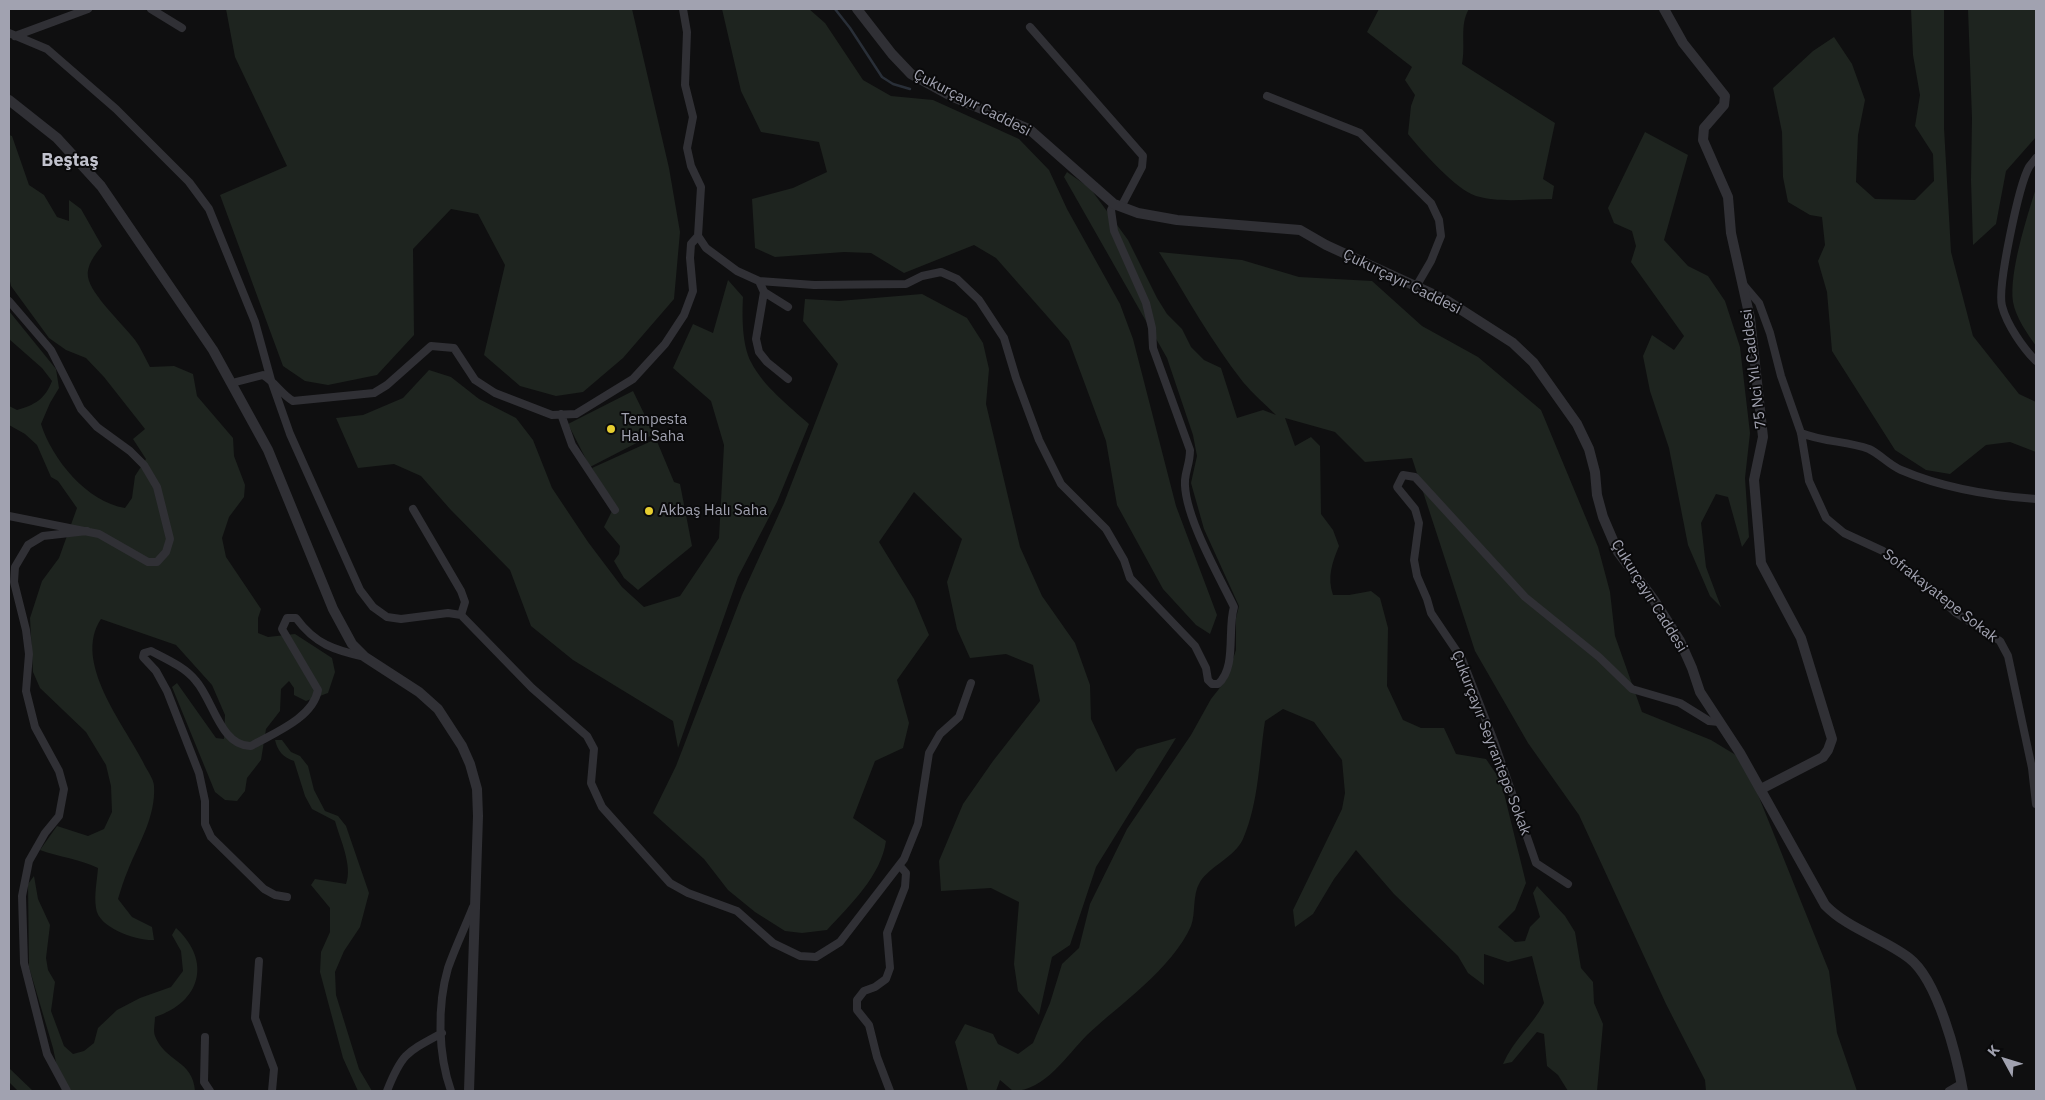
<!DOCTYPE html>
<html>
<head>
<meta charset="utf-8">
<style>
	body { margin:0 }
	#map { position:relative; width:2045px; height:1100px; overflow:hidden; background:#0f0f10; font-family:"IBM Plex Sans",sans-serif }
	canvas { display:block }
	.frame { position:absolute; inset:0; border:10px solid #a1a2b0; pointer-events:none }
	.north { position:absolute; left:1980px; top:1035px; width:50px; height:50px; -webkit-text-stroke:4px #0a0a0b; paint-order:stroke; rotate:309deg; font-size:14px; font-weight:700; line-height:20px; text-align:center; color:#a1a2b0 }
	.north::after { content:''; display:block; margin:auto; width:18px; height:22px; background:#a1a2b0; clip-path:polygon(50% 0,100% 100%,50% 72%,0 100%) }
</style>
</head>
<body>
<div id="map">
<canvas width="2045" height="1100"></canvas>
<div class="frame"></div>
<div class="north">K</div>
</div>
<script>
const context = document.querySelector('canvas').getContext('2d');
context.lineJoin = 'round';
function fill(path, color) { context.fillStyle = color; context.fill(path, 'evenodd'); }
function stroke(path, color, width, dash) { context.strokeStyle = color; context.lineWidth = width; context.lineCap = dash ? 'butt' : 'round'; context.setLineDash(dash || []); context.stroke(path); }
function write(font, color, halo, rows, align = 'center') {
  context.font = font + ' "IBM Plex Sans",sans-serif'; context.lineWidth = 4; context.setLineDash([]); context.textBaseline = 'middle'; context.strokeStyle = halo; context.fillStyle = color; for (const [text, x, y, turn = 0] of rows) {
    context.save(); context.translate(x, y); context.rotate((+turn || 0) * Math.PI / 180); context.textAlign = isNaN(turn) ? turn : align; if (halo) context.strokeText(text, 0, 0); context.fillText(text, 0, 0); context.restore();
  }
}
fill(new Path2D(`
	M226 9H632L669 168 680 232 674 299 623 358 583 392 556 396 520 386 484 355 505 265 478 214 451 209 413 249 414 335 377 375 328 385 305 381 283 366 220 195 287 166 235 57Z
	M722 9H809L825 23 863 80 891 96 933 100 1019 139 1049 170 1067 209 1120 304 1133 339 1176 506 1217 615 1210 634 1196 625 1163 589 1117 505 1106 441 1069 341 996 258 974 245 904 273 871 253 844 252 775 257 755 248 752 199 793 188 827 172 819 142 761 132 741 91Z
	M1379 9H1469C1459 25 1466 45 1462 64L1555 123 1543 179 1554 186 1552 199C1528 199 1499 203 1476 196 1455 189 1422 151 1408 134L1411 106 1415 95 1405 80 1412 67 1367 32Z
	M1911 9H1944V128L1951 252 1973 336 2019 394 2036 402V452L2010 442 1986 445 1950 474 1926 470 1895 450 1832 351 1827 292 1818 261 1825 245 1822 217 1810 215 1788 202 1783 177 1782 132 1773 88 1813 51 1834 37 1852 64 1865 100 1858 135 1856 182 1875 199 1915 200 1934 181 1933 154 1915 126 1920 95 1913 55Z
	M1968 9H2036V137L2006 171 1996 224 1973 245 1971 180 1972 118Z
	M1645 132 1688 155 1664 240 1688 266 1708 276 1725 301 1740 347 1750 433 1745 478 1749 537 1742 547 1728 497 1716 494 1701 523 1706 567 1721 607 1710 596 1688 545 1669 448 1650 391 1643 356 1652 335 1674 350 1684 336 1631 262 1636 246 1632 231 1614 223 1608 208Z
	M9 135 12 136 29 185 44 195 57 217 69 221V200L81 209 102 246C95 254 86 266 88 277 91 295 123 324 135 340 141 348 145 358 150 367L174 366 193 374 197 396 233 438 234 456 245 485 244 497 229 517 222 538 226 557 261 609 258 618V633L268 637 295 634 332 658 335 672 328 693 306 701 294 695V688L289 681 281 689 280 711 266 729 261 760 247 778 245 791 237 801 225 800 215 792 172 687 177 683 216 738 224 739 225 715 212 685 176 645 101 619C72 662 124 724 143 762 146 769 154 779 154 786 156 816 139 843 128 870 124 879 121 889 118 899L132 917 152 927 154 940C137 941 98 928 96 908 94 895 97 881 98 868 80 859 59 857 40 850L57 826 88 836 104 829 112 812 111 786 106 765 86 732 40 688 33 672 30 618 42 581 59 558 77 508 58 481 51 477 37 445 25 434 9 425V406L17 410C35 405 45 399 52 381L42 368 9 339V311L56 369 59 388 50 403 41 424C52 459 87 502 125 508L132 498 135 476 146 459 133 439 145 429 104 377 86 358 66 350 49 338 11 286 9 277Z
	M1067 172 1090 188 1128 240 1157 298 1167 314 1182 329 1191 347 1204 360 1221 368 1237 418 1263 410 1276 415C1265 404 1253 394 1243 382 1211 341 1186 296 1159 252L1242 260 1299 277 1372 281 1422 326 1478 357 1541 410 1598 547 1610 592 1615 636 1642 712 1711 740 1744 760 1829 971 1837 1033 1857 1091H1706L1705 1080 1666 1004 1579 815 1528 743 1475 651 1412 458 1365 462 1335 432 1285 418 1295 446 1311 437 1320 446 1321 514 1333 530 1339 546C1332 563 1327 577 1333 595H1349L1371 591 1380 598 1388 628 1387 686 1403 720 1421 728H1444L1456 754 1486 759 1501 781 1526 883 1515 910 1498 927 1515 942 1525 941 1530 927 1540 917 1533 893 1537 886 1565 916 1575 932 1581 968 1593 982 1594 1003 1603 1024 1597 1091H1568L1558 1075 1547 1066 1544 1034 1537 1032 1512 1062 1503 1064C1513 1040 1533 1025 1544 1003L1532 956 1508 962 1484 954V985L1468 973 1458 956 1394 894 1356 850 1334 879 1313 914 1295 927 1293 910 1342 809 1345 793 1342 760 1314 722 1283 709 1265 721C1259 760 1259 802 1243 839 1235 857 1210 866 1200 882 1192 895 1196 913 1191 926 1172 969 1120 1004 1087 1035 1067 1055 1045 1091 1013 1091L1000 1080 996 1091H968L955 1042 965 1024 993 1034 998 1044 1018 1054 1033 1043 1050 1003 1062 964 1079 948 1090 904 1127 829 1191 735 1211 699 1226 680 1236 650V618L1239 606 1204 529 1191 483 1197 456 1193 435 1167 358 1064 177Z
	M2036 188V346C2027 333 2016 318 2013 302 2009 272 2027 217 2036 188Z
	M728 280 743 297C742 316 742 345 751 362 763 386 789 406 809 424L777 502 738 577 678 748 673 721 573 660 531 626 510 570 450 509 421 476 394 464 358 468 336 418 363 415 403 398 429 370 451 377 479 399 516 418 533 440 552 488 588 542 622 587 644 607 680 596 719 538 724 445 711 401 673 368 693 324 713 333Z
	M922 294 967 318 983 343 989 369 986 404 1020 547 1042 596 1075 643 1090 685 1091 719 1116 772 1137 749 1176 738 1096 867 1070 945 1052 957 1039 1015 1018 991 1014 964 1019 902 991 888 941 891 939 861 963 804 993 761 1040 701 1033 665 1006 654 970 658 957 629 947 582 962 539 914 492 879 542 914 599 929 635 897 680 909 723 903 748 875 761 853 818 886 841C881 876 850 905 827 930L802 933 785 931 755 912 728 890 704 859 653 813 676 766 742 595 784 503 838 364 803 321 805 299 839 301Z
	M633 391 654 434 590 467 568 424Z
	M656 439 674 482 680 484 692 546 638 590 624 578 614 561 619 554 620 546 604 527 614 507 592 468Z
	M275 740H282L291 752 300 756 308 766 314 790 325 811 338 816 346 826 369 893 360 927 344 951 335 972 336 995 359 1069 372 1091H358L343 1058 320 972 321 952 330 932V908L311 885 315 879 346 884C353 866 340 839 335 821L312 809 305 796 294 761C283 757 278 752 275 740Z
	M34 876 38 899 50 925 46 958 48 970 55 982 51 1011 64 1046 73 1054 84 1051 94 1043 98 1028 117 1010 140 998 171 987 183 971 181 951 172 935 176 928C212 961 201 1002 155 1017 155 1023 153 1031 155 1036 165 1062 193 1060 195 1091H62L53 1048 29 967 28 884Z
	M9 1068 33 1091H18L9 1082Z`), '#1e241f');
stroke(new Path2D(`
	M835 9 850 28 882 77 893 84 910 89`), '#292f38', 2.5);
stroke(new Path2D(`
	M151 9 182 28
	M683 9 687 32 685 85 693 117 687 148 691 166 701 187 698 236 706 248 737 271 759 281 814 285 906 284 922 276 941 272 957 279 979 300 1004 338 1016 378 1039 440 1061 484 1106 529 1124 560 1130 578 1195 646 1206 668 1208 680 1212 684H1218C1237 668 1227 629 1234 607 1219 576 1183 514 1185 480 1186 469 1190 463 1190 450L1153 348 1152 328 1146 303 1114 231 1111 210 1114 204
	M1030 27 1143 156 1142 167 1121 207
	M9 33 47 49 116 109 189 182 209 209 255 322 271 380 290 434 360 590 373 607 387 617 401 619 448 613 461 615 532 688 587 736 594 749 591 783 602 807 670 883 688 893 737 911 773 943 800 956 816 957 840 942 904 859 918 824 929 753 940 734 959 717 971 683
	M15 36 88 9
	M1267 96 1360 133 1431 203 1439 220 1441 236 1431 261 1417 285
	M2036 158C2034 161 2031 164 2029 167 2019 185 1997 287 2002 306 2007 325 2023 348 2036 361
	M759 281 764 292 756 339 759 352 767 362 788 379
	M1742 283 1759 303 1770 333 1781 376 1801 433 1809 481 1826 518 1844 533 1883 551 1921 580 1956 613 2000 641 2008 656 2032 768 2036 804
	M764 292 788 307
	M9 301 51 350 81 409 97 427 130 451 144 465 157 487 170 539 166 552 157 562H148L99 534 9 516
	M232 383 263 375C275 382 281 394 293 401L374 393 387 385 431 346 454 348 475 380 495 393 552 415 576 414 633 379 665 344 684 315 693 291 690 258 691 244 698 236
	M561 414 572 445 615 510
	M1801 433C1823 442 1847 441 1869 449 1880 454 1889 465 1901 470 1943 488 1992 496 2036 499
	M413 509 461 591 465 602 461 615
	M1568 884 1536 863 1494 741 1462 659 1431 613 1427 599 1417 576 1414 560 1419 523 1415 509 1397 487 1403 475 1415 477 1525 597 1599 657 1632 689 1680 703 1709 721 1719 722
	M287 897 275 895 264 889 211 837 205 824V801L199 773 167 691 156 671 143 657 144 653 151 651C166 659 185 667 196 681 213 700 221 747 251 746 274 733 313 718 318 690L282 629 287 618H296C315 644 334 650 365 657
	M259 961 255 1018 274 1069 272 1091
	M205 1037 204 1082 210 1091
	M67 1091 47 1054 24 963 22 896 29 861 45 833 59 816 64 789 59 771 35 727 26 691 29 654 26 630 14 582 15 567 28 545 43 536 87 531
	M387 1091C402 1053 407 1052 442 1033
	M451 1091C438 1054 437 1006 448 968 455 948 465 927 473 907
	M890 1091 877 1057 869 1025 857 1010V1000L864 991 875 987 886 979 890 968 887 933 905 887 906 873 900 866
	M1949 1091 1961 1084`), '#303035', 8);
stroke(new Path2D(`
	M857 9 892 54 911 74 953 97 1029 129 1114 204 1138 213 1177 220 1300 230 1326 245 1446 300 1513 343 1533 362 1577 424 1589 449 1595 472 1597 495 1603 517 1618 552 1654 600 1680 641 1692 668 1700 692 1740 753 1825 905C1848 929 1883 938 1909 958 1938 980 1957 1057 1963 1091
	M1664 9 1683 43 1725 96 1724 105 1704 128 1703 140 1728 197 1731 233 1750 318 1763 437 1754 480 1761 563 1801 638 1832 739 1828 750 1823 757 1761 789
	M9 100 57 138 101 186 213 350 268 450 333 609 352 644 365 657 419 692 438 709 462 746 470 764 477 789 478 816 469 1091`), '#303035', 10);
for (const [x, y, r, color] of [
	[611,429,5,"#e7ce30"],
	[649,511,5,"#e7ce30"]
]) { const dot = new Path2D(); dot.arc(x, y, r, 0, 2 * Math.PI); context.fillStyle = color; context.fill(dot); stroke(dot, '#0a0a0b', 2); }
write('15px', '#a1a2b0', '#0a0a0b', [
	["Çukurçayır Caddesi",972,103,27],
	["Çukurçayır Caddesi",1402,282,26],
	["75 Nci Yıl Caddesi",1754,369,-97],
	["Çukurçayır Caddesi",1649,596,58],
	["Sofrakayatepe Sokak",1940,596,38],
	["Çukurçayır Seyrantepe Sokak",1491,743,69]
]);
write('15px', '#a1a2b0', '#0a0a0b', [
	["Tempesta",621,420],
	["Halı Saha",621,437],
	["Akbaş Halı Saha",659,511]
], 'left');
write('bold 18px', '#c1c2cd', '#0a0a0b', [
	["Beştaş",70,161]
]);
</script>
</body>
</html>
